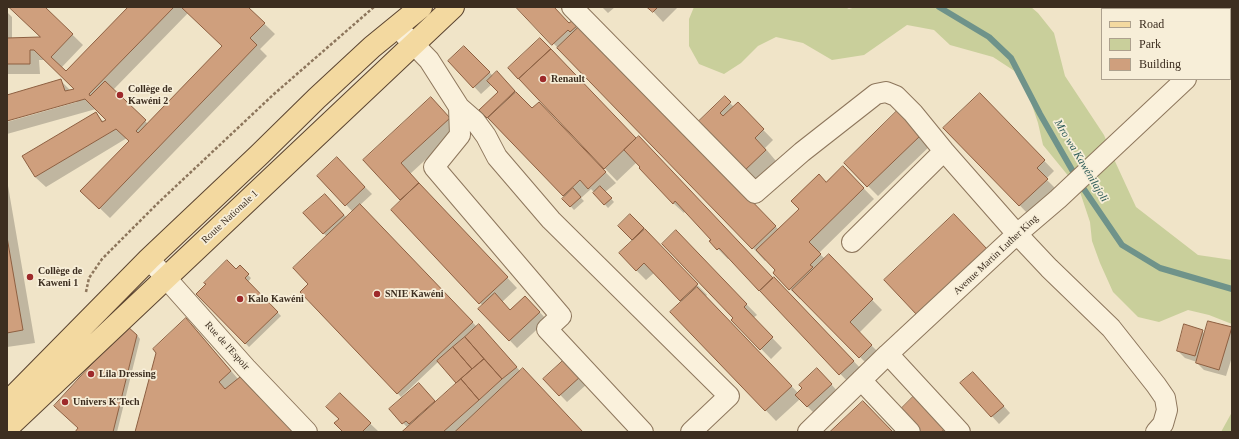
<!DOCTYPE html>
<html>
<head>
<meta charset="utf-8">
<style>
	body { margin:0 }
	#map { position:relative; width:1239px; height:439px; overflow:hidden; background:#f0e4c8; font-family:"Times New Roman",serif }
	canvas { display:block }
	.frame { position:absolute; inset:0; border:8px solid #3d2e20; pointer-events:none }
	.legend { position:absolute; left:1101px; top:8px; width:130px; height:72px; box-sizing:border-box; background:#f7eed8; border:1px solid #ada18e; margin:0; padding:5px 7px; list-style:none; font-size:12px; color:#3d2e20 }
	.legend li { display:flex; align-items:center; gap:8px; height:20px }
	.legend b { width:20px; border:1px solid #ada18e }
</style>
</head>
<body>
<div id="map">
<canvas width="1239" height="439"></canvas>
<div class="frame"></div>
<ul class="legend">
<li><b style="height:5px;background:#f3d9a0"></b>Road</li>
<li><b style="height:11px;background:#c9cf9b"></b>Park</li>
<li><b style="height:11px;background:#cf9f7d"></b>Building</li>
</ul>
</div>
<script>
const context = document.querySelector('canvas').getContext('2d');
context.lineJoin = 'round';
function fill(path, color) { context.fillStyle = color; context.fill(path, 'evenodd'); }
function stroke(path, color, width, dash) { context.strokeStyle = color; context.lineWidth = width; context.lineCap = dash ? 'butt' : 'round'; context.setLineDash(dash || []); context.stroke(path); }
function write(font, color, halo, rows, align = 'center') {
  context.font = font + ' "Times New Roman",serif'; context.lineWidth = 3.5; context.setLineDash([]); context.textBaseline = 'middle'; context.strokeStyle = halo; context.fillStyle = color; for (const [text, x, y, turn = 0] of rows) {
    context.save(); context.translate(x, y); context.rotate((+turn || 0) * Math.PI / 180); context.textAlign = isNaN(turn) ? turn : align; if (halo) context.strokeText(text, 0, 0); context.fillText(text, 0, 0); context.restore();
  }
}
fill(new Path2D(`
	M694 7H845L849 9 856 7H1031L1038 13 1054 33 1065 76 1104 135 1113 157 1136 207 1198 255 1232 260V324L1209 315 1188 310 1159 322 1138 317 1113 292 1100 263 1092 241 1090 222 1079 189 1043 145 1038 123 1030 99 1016 72 993 57 950 45 934 30 907 25 864 55 832 60 803 43 776 37 758 46 741 63 724 74 699 64 689 46V19Z
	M1232 412V432H1221Z`), '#c9cf9b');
fill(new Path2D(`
	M10 7H44L83 45 61 68 66 72 129 7H247L275 34 260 49 267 56 110 218 82 191 130 141 127 138 46 187 35 177 95 113 104 122 108 120 96 109 7 134V122L77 102 76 101 7 120V96L61 81 71 91 76 89 45 60H39L40 74H7V12L12 17V39L42 38ZM188 13 223 46 148 124 113 90Z
	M518 7H553L569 24 573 21 594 39 779 230 843 167 874 199 819 253 825 259 829 256 882 310 859 333 882 356 870 367 801 298 800 299 790 289 777 270 767 259 765 261 753 248Z
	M602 7H615L608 13Z
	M649 7H678L663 22Z
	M540 39 637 140 649 148 773 280 785 289 863 371 850 384 730 258 728 259 710 241 712 240 685 211 684 213 673 203 637 162 617 181 509 68Z
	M464 47 493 76 504 80 533 110 549 114 616 183 605 192 614 202 608 208 591 189 581 198 584 201 574 210 564 199 565 197 480 110 499 92 492 84 481 94 450 61Z
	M725 98 734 107 738 104 773 140 765 148 776 161 754 181 698 123Z
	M431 99 459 129 410 174 517 288 502 302 510 311 532 304 547 320 517 348 480 309 483 306 392 210 402 200 364 161Z
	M990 104 1054 171 1046 179 1057 190 1030 216 945 128Z
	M898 112 931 145 878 196 845 163Z
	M337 159 372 194 360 205 477 327 486 333 521 372 583 432H403L408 428 403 423 426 391 436 403 458 383 438 362 401 397 301 292 309 284 327 237 305 213 332 202 347 218 353 212 318 176Z
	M7 180 35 343 7 347Z
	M630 215 707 295 706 296 798 393 824 376 838 392 815 414 800 399 776 421 672 312 682 302 654 273 646 280 636 270 634 241 619 226Z
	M686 242 757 315 753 318 782 348 771 359 733 320 735 318Z
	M240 267 251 278 248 282 281 316 249 347 197 294 236 270Z
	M193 326 238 379 292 432H136Z
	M1231 328 1232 329V357L1226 376 1204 370 1197 363V362L1185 358 1178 351 1202 331 1205 334Z
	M137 335 140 339 117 432H76Z
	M565 360 587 384 567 402 545 379Z
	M980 380 1010 413 999 424 962 383Z
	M340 395 378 431 376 432H344L340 419Z`), '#0003');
stroke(new Path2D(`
	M939 7 989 37 1011 58 1040 114 1079 182 1122 245 1160 268 1232 289`), '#6f938a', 6);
const building = new Path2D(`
	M9 7H45L73 34 51 57 66 71 128 7H174L89 94 90 96 105 81 146 120 136 131 138 133 222 46 181 7H248L265 23 250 38 257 45 99 209 80 191 129 141 116 129 35 177 22 156 96 112 102 122 106 120 85 99 7 121V95L61 79 65 91 74 89 34 50H30V64H7V38L40 37Z
	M516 7H554L569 23 573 20 578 25 570 32 568 30 552 45Z
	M647 7H658L653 12Z
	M581 25 776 226 752 249 557 48Z
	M540 38 551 49 518 79 508 68Z
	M464 46 490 72 473 88 448 61Z
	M551 49 636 138 604 169 519 79Z
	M497 71 515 91 487 118 479 110 498 92 487 81Z
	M516 92 532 108 539 102 606 172 588 189 580 180 563 196 488 118Z
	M980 93 1045 160 1037 168 1048 179 1019 206 943 128Z
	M725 96 731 102 720 113 723 116 738 102 764 129 755 138 766 150 743 172 697 123Z
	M431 97 450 118 401 163 419 183 400 200 363 160Z
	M898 110 921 135 867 187 844 163Z
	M639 136 773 278 759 291 719 248 717 250 709 241 711 240 675 201 673 204 639 168 640 167 624 150Z
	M337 157 365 187 345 206 317 176Z
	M843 166 864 188 809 242 821 254 810 265 813 267 789 290 773 273 775 270 756 250 799 209 791 201 819 174 826 182Z
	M419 183 508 277 479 304 391 210Z
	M600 186 612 198 604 205 593 193Z
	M573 188 581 197 570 207 562 199Z
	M325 194 344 215 323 234 303 213Z
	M360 204 473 322 397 394 300 292 308 284 293 268Z
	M630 214 644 228 632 240 618 226Z
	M954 214 987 249 917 315 884 280Z
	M645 229 698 284 680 301 644 263 636 271 619 253Z
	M676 230 747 304 744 307 773 337 760 350 731 320 733 318 662 244Z
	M7 237 23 330 7 333Z
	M829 254 873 299 850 322 872 345 859 358 792 290Z
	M227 260 236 269 240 265 249 274 245 278 278 312 245 344 196 294 206 284 204 283Z
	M774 277 854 361 839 375 760 291Z
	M697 287 792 386 765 411 670 312Z
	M495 293 510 310 525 296 540 312 509 341 478 309Z
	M186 318 231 371 219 382 225 389 240 377 293 432H135L156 353 153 349Z
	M1208 321 1232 327 1219 370 1196 363Z
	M479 324 517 367 502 379 465 337Z
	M1184 324 1203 330 1195 356 1177 351Z
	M127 326 137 335 113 432H75L78 428 54 406Z
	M465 337 484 359 472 369 453 347Z
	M453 347 472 369 456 383 437 361Z
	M484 359 502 379 479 400 461 379Z
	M565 359 581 376 559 396 543 379Z
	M523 368 583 432H455Z
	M817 368 832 384 807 407 795 395 802 388 799 385Z
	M973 372 1004 406 991 417 960 383Z
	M461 379 479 400 443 432H402Z
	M419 383 435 401 409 424 406 421 402 424 389 409Z
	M340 393 371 423 362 432H343L334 423 339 419 326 407Z
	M914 396 945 429 941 432H918L899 411Z
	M863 401 893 432H830Z`);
fill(building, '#cf9f7d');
stroke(building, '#8d5f41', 1);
const minor = new Path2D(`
	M572 7 755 193 802 152 876 94 886 92 896 96 913 113 944 151 1017 234 1049 268 1111 328 1156 385 1165 398 1167 410 1163 424 1156 432
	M397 27 429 60 459 107 475 121 486 136 497 157 551 220 729 396 691 432
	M1230 38 1232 36
	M459 107 460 135 434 167 561 316 547 329 643 432
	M852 242 944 151
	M149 259 246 368 307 432
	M888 354 960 432
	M861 380 910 432
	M808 432 888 354 1017 234 1058 199 1186 79`);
const major = new Path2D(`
	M7 403 149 259 259 155 317 98 372 47 421 7
	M7 428 453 7`);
stroke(minor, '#8d765c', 22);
stroke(major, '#5b4430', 24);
stroke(new Path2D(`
	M86 292 89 278 102 259 158 203 274 94 374 7`), '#8d765c', 2.5, [3, 2]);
stroke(minor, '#faf1dc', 20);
stroke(major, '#f3d9a0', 22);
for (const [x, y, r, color] of [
	[543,79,4,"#9e2a2b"],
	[120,95,4,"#9e2a2b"],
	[30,277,4,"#9e2a2b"],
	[377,294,4,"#9e2a2b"],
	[240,299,4,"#9e2a2b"],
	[91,374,4,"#9e2a2b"],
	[65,402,4,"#9e2a2b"]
]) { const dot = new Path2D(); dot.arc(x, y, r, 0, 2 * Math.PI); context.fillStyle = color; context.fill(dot); stroke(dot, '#f7eed8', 1.5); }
write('bold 10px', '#3d2e20', '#f7eed8', [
	["Renault",551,79],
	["Collège de",128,89],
	["Kawéni 2",128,101],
	["Collège de",38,271],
	["Kaweni 1",38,283],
	["SNIE Kawéni",385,294],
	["Kalo Kawéni",248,299],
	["Lila Dressing",99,374],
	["Univers K'Tech",73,402]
], 'left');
write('10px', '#3d2e20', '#f7eed8', [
	["Route Nationale 1",230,217,-43],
	["Avenue Martin Luther King",996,255,-43],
	["Rue de l'Espoir",227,346,48]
]);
write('italic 11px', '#2f5d5a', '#f7eed8', [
	["Mro wa Kawénilajoli",1081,161,59]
]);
</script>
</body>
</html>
